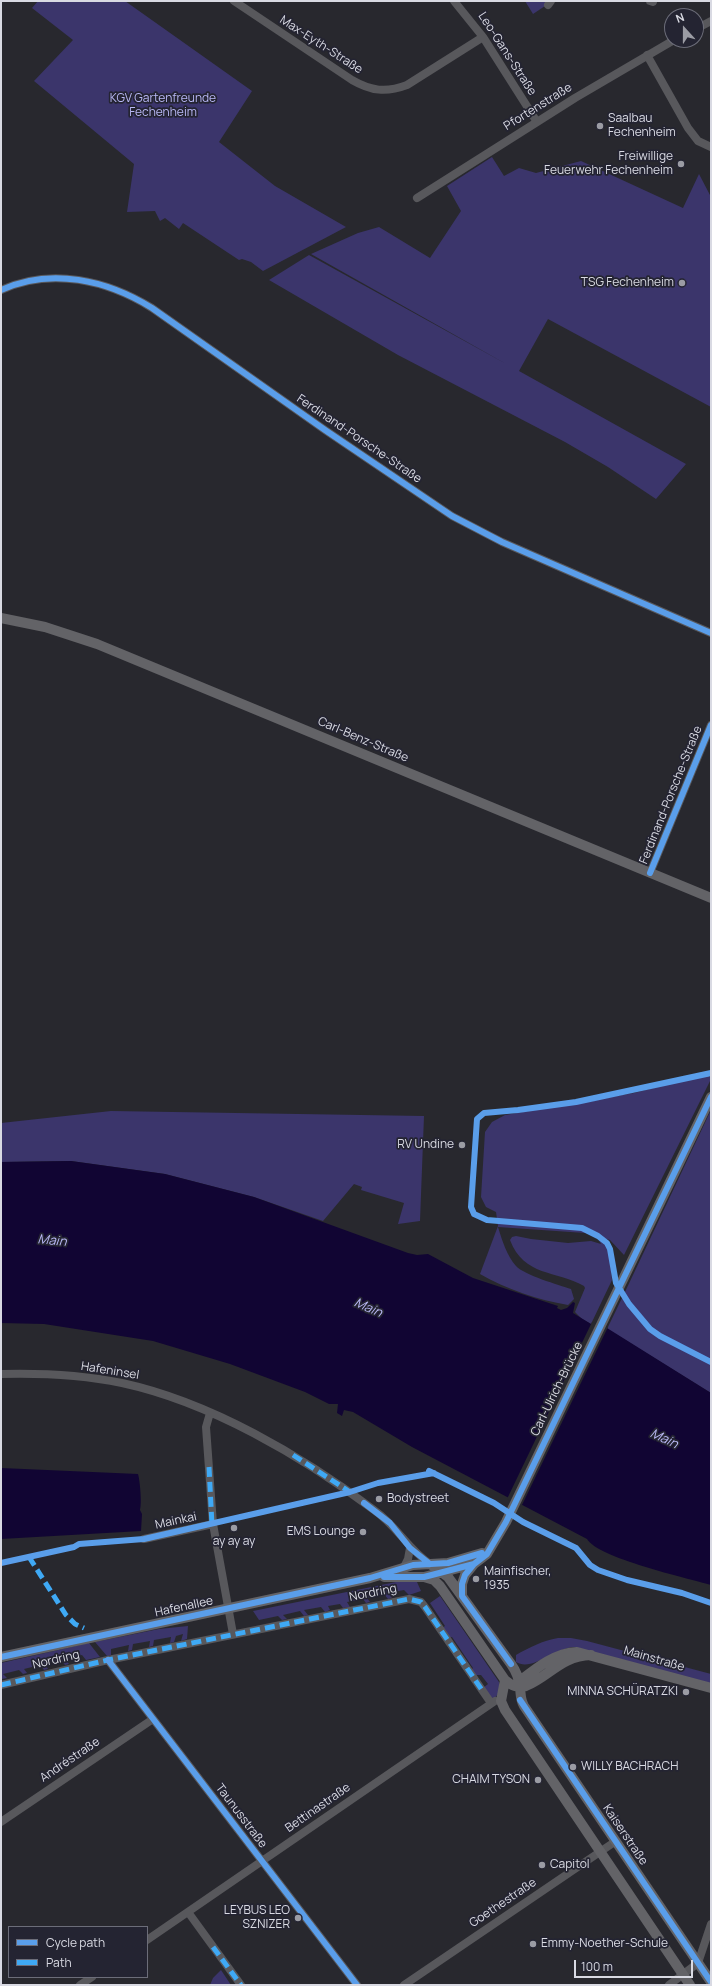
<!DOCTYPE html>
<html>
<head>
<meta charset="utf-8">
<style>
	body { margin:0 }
	#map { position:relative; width:712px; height:1986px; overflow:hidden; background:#28282e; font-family:Manrope,sans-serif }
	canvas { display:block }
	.frame { position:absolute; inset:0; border:2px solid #d9dae3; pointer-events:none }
	.legend { position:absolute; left:8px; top:1926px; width:140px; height:52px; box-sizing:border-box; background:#242432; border:1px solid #6c6d79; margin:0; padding:5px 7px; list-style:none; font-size:12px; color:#d9dae3 }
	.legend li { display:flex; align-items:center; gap:8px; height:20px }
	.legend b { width:20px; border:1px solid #6c6d79 }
	.north { position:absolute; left:664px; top:8px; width:40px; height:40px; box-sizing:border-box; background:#242432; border:1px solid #6c6d79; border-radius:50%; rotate:339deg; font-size:11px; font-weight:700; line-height:16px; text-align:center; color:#d9dae3 }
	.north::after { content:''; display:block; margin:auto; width:14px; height:18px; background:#9b9ca4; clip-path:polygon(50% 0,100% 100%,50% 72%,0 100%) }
	.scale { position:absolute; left:574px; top:1960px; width:119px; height:18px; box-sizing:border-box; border:2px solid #d9dae3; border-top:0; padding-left:5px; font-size:12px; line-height:14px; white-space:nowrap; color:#d9dae3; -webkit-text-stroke:3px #242432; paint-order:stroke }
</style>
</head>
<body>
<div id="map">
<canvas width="712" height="1986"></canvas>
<div class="frame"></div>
<ul class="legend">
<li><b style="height:5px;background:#5a9eea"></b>Cycle path</li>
<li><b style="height:5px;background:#3fa9f5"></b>Path</li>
</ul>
<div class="north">N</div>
<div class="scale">100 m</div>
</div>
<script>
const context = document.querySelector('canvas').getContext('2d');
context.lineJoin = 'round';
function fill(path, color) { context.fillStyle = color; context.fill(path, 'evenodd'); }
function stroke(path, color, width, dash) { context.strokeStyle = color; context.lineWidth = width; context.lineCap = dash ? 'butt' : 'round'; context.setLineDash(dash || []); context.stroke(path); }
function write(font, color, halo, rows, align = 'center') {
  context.font = font + ' Manrope,sans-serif'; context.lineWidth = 3.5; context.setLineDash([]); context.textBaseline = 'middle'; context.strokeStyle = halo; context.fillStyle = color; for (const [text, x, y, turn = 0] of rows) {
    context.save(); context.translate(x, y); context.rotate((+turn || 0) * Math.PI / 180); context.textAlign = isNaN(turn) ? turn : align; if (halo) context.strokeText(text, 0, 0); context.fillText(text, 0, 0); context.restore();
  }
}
fill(new Path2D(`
	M38 1H125L252 91 219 142 275 186 346 227 263 271 251 262 242 259 239 260 183 223 179 229 165 218 160 221 155 211 127 212 134 164 34 81 73 40 32 8Z
	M525 1H549L545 6 533 14Z
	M492 157 504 176 519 168 536 173 581 161 683 208 699 174 711 197V407L548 319 519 371 686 464 656 499 608 467 565 442 398 355 269 280 309 255 508 365 311 254 358 233 379 227 430 258 461 211 447 186Z
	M708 1074 711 1079 624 1255 610 1240 599 1237 609 1249 612 1280 591 1324 582 1319 575 1312 585 1288 584 1286C556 1270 524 1277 510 1240L512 1237 516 1236 531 1239 568 1243 591 1241 601 1244 596 1236 585 1233 498 1227C502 1240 507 1256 516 1266 524 1275 559 1285 571 1289L574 1299 568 1305C538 1300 506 1289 480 1274L498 1226 496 1212 486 1207 481 1197 485 1132 492 1122 505 1115 634 1093Z
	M711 1110V1393L607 1329 622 1298 648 1328 650 1325 624 1294Z
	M111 1111 424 1116 420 1221 398 1224 404 1203 361 1190 362 1187 354 1184 323 1221 254 1197 165 1174 71 1161 1 1162V1123Z
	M396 1582H417L421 1591 409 1595 404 1590 388 1593 392 1598 388 1599 384 1594 367 1598 370 1602 366 1603 363 1599 347 1602 350 1607 343 1608 340 1604 328 1606 330 1610 325 1612 321 1607 304 1610 308 1615 304 1616 300 1611 283 1615 287 1619 282 1620 278 1616 259 1620 253 1611Z
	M440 1596 499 1682C501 1690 499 1695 492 1700L483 1688 488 1684 481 1675H474L471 1670 473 1668 452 1637 449 1638 442 1628 445 1626 430 1603Z
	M188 1626 187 1639 181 1641 183 1634 176 1636 174 1642 170 1643 171 1637 154 1640 153 1646 149 1647 150 1641 133 1644 132 1650 128 1651 129 1645 111 1649V1655L107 1656 95 1642 159 1629Z
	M558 1638H571L587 1641 711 1674V1684L574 1647C555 1648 532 1672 516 1662V1655C530 1647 542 1641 558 1638Z
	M89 1643 100 1657 86 1660 82 1655 65 1659 69 1664 65 1665 61 1660 45 1664 48 1669 44 1670 40 1665 24 1669 27 1673 23 1674 19 1670 3 1674 7 1678 2 1679 1 1678V1663Z
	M221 1970 231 1985H210L213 1978Z`), '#3b356b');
fill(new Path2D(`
	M71 1161 165 1174 254 1197 408 1253 417 1255 428 1254 473 1278 558 1306 557 1308 561 1310 567 1308 573 1302 575 1303 573 1313 591 1324 607 1328 711 1393V1585C687 1578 598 1558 587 1539L412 1447 353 1412 344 1410 342 1416 337 1413 338 1404H329L305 1392 230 1364 153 1341 44 1324 1 1323V1162Z
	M1 1468 138 1474C140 1481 142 1503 140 1510L142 1514 141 1531 1 1539Z`), '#110533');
fill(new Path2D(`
	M592 1322 608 1327 521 1507 507 1499Z`), '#28282e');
stroke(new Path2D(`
	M234 1 352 80C371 91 386 93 407 85L483 37
	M454 1 483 37 537 122
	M650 1 653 2
	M548 5 551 1
	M696 29 711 21
	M647 55 688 128 698 141 711 147
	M417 198 575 98 674 40
	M1 290C51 267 107 280 152 308L325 430 452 516 502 542 711 633
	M650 873 711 725
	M1 1374C41 1373 83 1375 122 1383 210 1402 302 1456 374 1510 397 1526 407 1548 430 1564
	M210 1413 206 1427 213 1524 233 1634
	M144 1539 213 1524
	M404 1567 408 1559 410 1548
	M108 1660 357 1985
	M1 1685 108 1660 409 1599 421 1602 425 1607 491 1703
	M1 1822 153 1719
	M188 1912 241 1985
	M147 1940 495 1701
	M80 1985 92 1977
	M404 1985 616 1841
	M669 1985 698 1963 711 1924`), '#58585c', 8);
stroke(new Path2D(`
	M1 618 45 627 97 644 711 898
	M430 1564 448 1577 511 1664C516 1671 519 1678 520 1687 521 1695 520 1699 524 1706L711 1982
	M384 1577H424L474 1564
	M424 1577 434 1580 440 1586 505 1680C512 1686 517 1688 526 1686 550 1676 561 1656 591 1655
	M462 1596V1584L465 1575 474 1564 487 1554 506 1522 711 1097
	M1 1657 314 1590 370 1578 413 1565 448 1563 482 1553
	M505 1680 501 1701 505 1710 690 1985
	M516 1684C534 1670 553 1653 577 1652L711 1688`), '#636367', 10);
stroke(new Path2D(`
	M293 1455 350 1492
	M209 1467 212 1525
	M29 1557 66 1615 75 1624 84 1628
	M1 1685 108 1660 409 1599 421 1602 425 1607 482 1690
	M213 1947 241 1985`), '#3fa9f5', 5, [10, 5]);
stroke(new Path2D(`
	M1 290C51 267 107 280 152 308L325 430 452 516 502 542 711 633
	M650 873 711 725
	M711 1073 576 1102 518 1110 484 1113 477 1119 471 1207 474 1214 487 1220 582 1228 598 1236 607 1243 610 1249 616 1283 629 1304 650 1329 660 1336 711 1362
	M429 1471 494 1503 523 1522 576 1548 590 1565 598 1570 627 1580 682 1593 711 1603
	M364 1503 390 1523 410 1548 430 1564
	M1 1563 74 1547 79 1544 144 1539 350 1492 378 1483 434 1473
	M384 1577H424L474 1564
	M1 1657 314 1590 370 1578 413 1565 448 1563 482 1553
	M108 1660 357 1985
	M511 1664 462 1596V1584L465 1575 474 1564 487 1554 506 1522 711 1097
	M520 1700 711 1982`), '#5a9eea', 6);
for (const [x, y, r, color] of [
	[600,126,4,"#9b9ca4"],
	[681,164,4,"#9b9ca4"],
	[682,283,4,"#9b9ca4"],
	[462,1145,4,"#9b9ca4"],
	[379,1499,4,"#9b9ca4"],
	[234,1528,4,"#9b9ca4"],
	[363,1532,4,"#9b9ca4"],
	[476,1579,4,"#9b9ca4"],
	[686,1692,4,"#9b9ca4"],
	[573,1767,4,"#9b9ca4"],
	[538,1780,4,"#9b9ca4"],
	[542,1865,4,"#9b9ca4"],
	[298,1918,4,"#9b9ca4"],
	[533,1944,4,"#9b9ca4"]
]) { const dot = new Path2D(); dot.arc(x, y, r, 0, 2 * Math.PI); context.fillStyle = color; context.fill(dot); stroke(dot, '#242432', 1.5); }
write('12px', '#d9dae3', '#242432', [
	["Max-Eyth-Straße",321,45,33],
	["Leo-Gans-Straße",507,54,57],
	["Pfortenstraße",538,107,-32],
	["Ferdinand-Porsche-Straße",359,439,34],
	["Carl-Benz-Straße",363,740,23],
	["Ferdinand-Porsche-Straße",671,795,-68],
	["Hafeninsel",110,1371,9],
	["Carl-Ulrich-Brücke",557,1389,-64],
	["Mainkai",176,1521,-12],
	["Nordring",373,1593,-11],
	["Hafenallee",184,1607,-12],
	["Mainstraße",654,1659,16],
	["Nordring",56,1660,-13],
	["Andréstraße",70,1760,-34],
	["Bettinastraße",318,1808,-35],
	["Taunusstraße",241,1816,53],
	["Kaiserstraße",625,1835,56],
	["Goethestraße",503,1903,-34]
]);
write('12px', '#b9b8f6', '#242432', [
	["KGV Gartenfreunde",163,99],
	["Fechenheim",163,113]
]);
write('12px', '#d9dae3', '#242432', [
	["Saalbau",608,119,"left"],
	["Fechenheim",608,133,"left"],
	["Freiwillige",673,157],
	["Feuerwehr Fechenheim",673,171],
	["TSG Fechenheim",674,283],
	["RV Undine",454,1145],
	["Bodystreet",387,1499,"left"],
	["EMS Lounge",355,1532],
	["ay ay ay",234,1542,"center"],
	["Mainfischer,",484,1572,"left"],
	["1935",484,1586,"left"],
	["MINNA SCHÜRATZKI",678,1692],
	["WILLY BACHRACH",581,1767,"left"],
	["CHAIM TYSON",530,1780],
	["Capitol",550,1865,"left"],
	["LEYBUS LEO",290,1911],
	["SZNIZER",290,1925],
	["Emmy-Noether-Schule",541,1944,"left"]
], 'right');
write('italic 13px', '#bab9f6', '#242432', [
	["Main",52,1241,5],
	["Main",368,1308,24],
	["Main",664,1439,25]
]);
</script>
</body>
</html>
